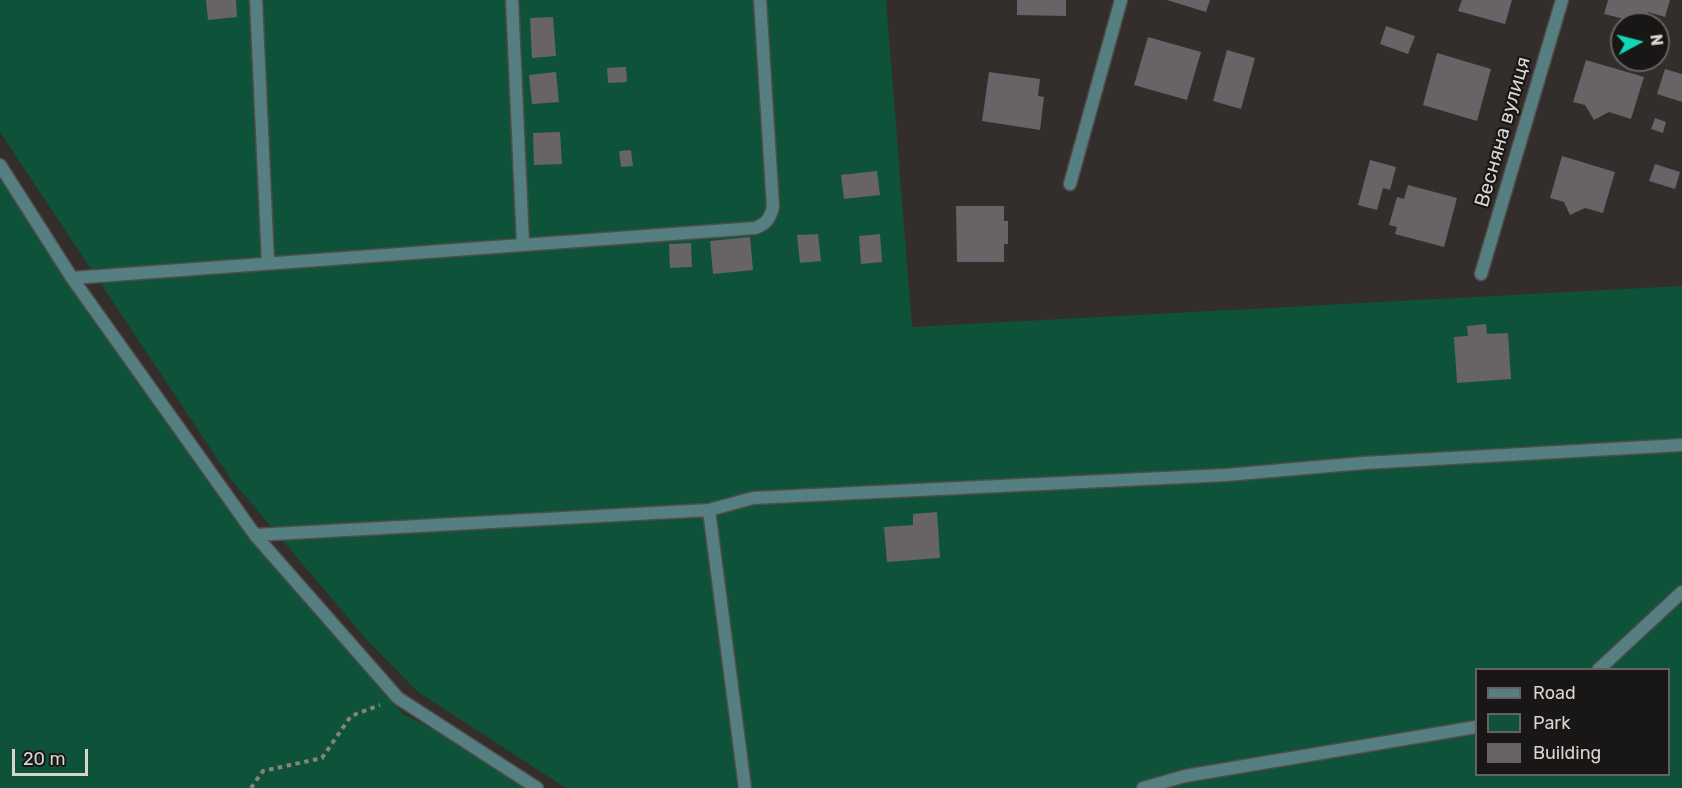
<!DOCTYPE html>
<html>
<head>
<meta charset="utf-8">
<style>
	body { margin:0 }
	#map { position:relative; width:1682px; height:788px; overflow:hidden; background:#332e2c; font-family:Rubik,sans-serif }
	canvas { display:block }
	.legend { position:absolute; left:1475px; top:668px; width:195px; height:108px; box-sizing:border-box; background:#191616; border:2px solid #656261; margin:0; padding:8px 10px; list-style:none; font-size:18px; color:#d7d4d2 }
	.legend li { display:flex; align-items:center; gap:12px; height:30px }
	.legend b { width:30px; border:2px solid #656261 }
	.north { position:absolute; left:1610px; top:12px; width:60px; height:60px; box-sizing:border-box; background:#191616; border:2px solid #656261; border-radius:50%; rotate:83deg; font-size:16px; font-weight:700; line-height:24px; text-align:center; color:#d7d4d2 }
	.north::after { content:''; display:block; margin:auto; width:21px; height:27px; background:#11d5b4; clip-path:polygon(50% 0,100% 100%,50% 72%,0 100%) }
	.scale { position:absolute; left:12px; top:749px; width:76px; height:27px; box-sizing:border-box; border:3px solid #d7d4d2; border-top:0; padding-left:8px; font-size:18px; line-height:21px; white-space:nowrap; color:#d7d4d2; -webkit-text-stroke:4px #191616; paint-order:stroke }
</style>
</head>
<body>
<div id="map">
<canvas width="1682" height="788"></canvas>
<ul class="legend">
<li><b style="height:8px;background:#557f81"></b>Road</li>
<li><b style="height:16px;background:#0e5339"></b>Park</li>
<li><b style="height:16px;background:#676366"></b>Building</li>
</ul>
<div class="north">N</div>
<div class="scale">20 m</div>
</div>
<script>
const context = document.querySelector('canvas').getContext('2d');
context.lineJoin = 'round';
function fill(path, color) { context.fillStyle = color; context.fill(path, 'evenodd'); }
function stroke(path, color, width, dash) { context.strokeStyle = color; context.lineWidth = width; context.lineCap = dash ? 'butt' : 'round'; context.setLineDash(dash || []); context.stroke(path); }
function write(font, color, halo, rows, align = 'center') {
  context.font = font + ' Rubik,sans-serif'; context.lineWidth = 4.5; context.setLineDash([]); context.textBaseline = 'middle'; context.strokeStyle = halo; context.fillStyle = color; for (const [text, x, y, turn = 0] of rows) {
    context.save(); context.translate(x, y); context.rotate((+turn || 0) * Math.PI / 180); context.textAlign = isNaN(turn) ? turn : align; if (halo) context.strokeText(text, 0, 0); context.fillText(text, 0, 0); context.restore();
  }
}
fill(new Path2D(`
	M0 0H886L912 327 1682 286V788H566L418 692 366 639 230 478 0 132ZM1476 670H1668V774H1476Z
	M0 171 96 299 230 503 403 714 456 741 524 788H0Z`), '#0e5339');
fill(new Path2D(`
	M206 0H236L237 17 208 20Z
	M1017 0H1066V16L1017 15Z
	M1167 0H1210L1206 12Z
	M1462 0H1512L1505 24 1458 11Z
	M1608 0H1670L1665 17 1648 12 1645 24 1604 14Z
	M553 17 556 56 532 58 530 18Z
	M1386 26 1415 36 1408 54 1380 44Z
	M1148 37 1201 52 1187 100 1134 85Z
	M1227 50 1255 58 1241 109 1213 101Z
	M1437 53 1491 69 1477 121 1423 105Z
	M1586 60 1644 77 1631 119 1609 112 1594 120 1585 105 1573 102Z
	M626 67 627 82 608 83 607 68Z
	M1665 69 1682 74V102L1657 94Z
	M556 72 559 102 532 104 529 75Z
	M989 72 1040 79 1038 96 1044 97 1040 130 982 121Z
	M1655 118 1666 122 1663 133 1651 129Z
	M560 132 562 164 534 165 533 133Z
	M631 150 633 166 621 167 619 151Z
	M1562 156 1615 172 1603 213 1585 208 1570 215 1564 202 1550 198Z
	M1370 160 1396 167 1390 190 1383 188 1377 210 1358 205Z
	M1655 164 1680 172 1675 189 1649 181Z
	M877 171 880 195 844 199 841 175Z
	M1408 185 1457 198 1444 247 1395 234 1397 227 1389 225 1397 197 1404 199Z
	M956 206H1004V221H1008V244H1004V262H957Z
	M818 234 821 261 800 263 797 235Z
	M880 234 882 262 861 264 859 236Z
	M750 237 753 270 713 274 710 241Z
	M691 243 692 267 670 268 669 244Z
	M1486 324 1487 334 1508 333 1511 379 1457 383 1454 337 1468 336 1467 326Z
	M937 512 940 558 887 562 884 527 913 525V514Z`), '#676366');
const minor = new Path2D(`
	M256 0 268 262
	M512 0 523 244
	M0 165 72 278 255 535 398 698 537 788
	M1070 184 1121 0
	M1481 274 1562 0
	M72 278 755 228C766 224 770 219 773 207L760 0
	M709 510 745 788
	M255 535 709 510 753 498 1226 475 1364 463 1682 445
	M1598 670 1682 592
	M1143 788 1185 776 1476 727`);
stroke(minor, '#514c4a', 15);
stroke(new Path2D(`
	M251 788 263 771 322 758 351 716 380 705`), '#868280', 4, [4.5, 4.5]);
stroke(minor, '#557f81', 12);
write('20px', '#d7d4d2', '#191616', [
	["Весняна вулиця",1503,132,-74]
]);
</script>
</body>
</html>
